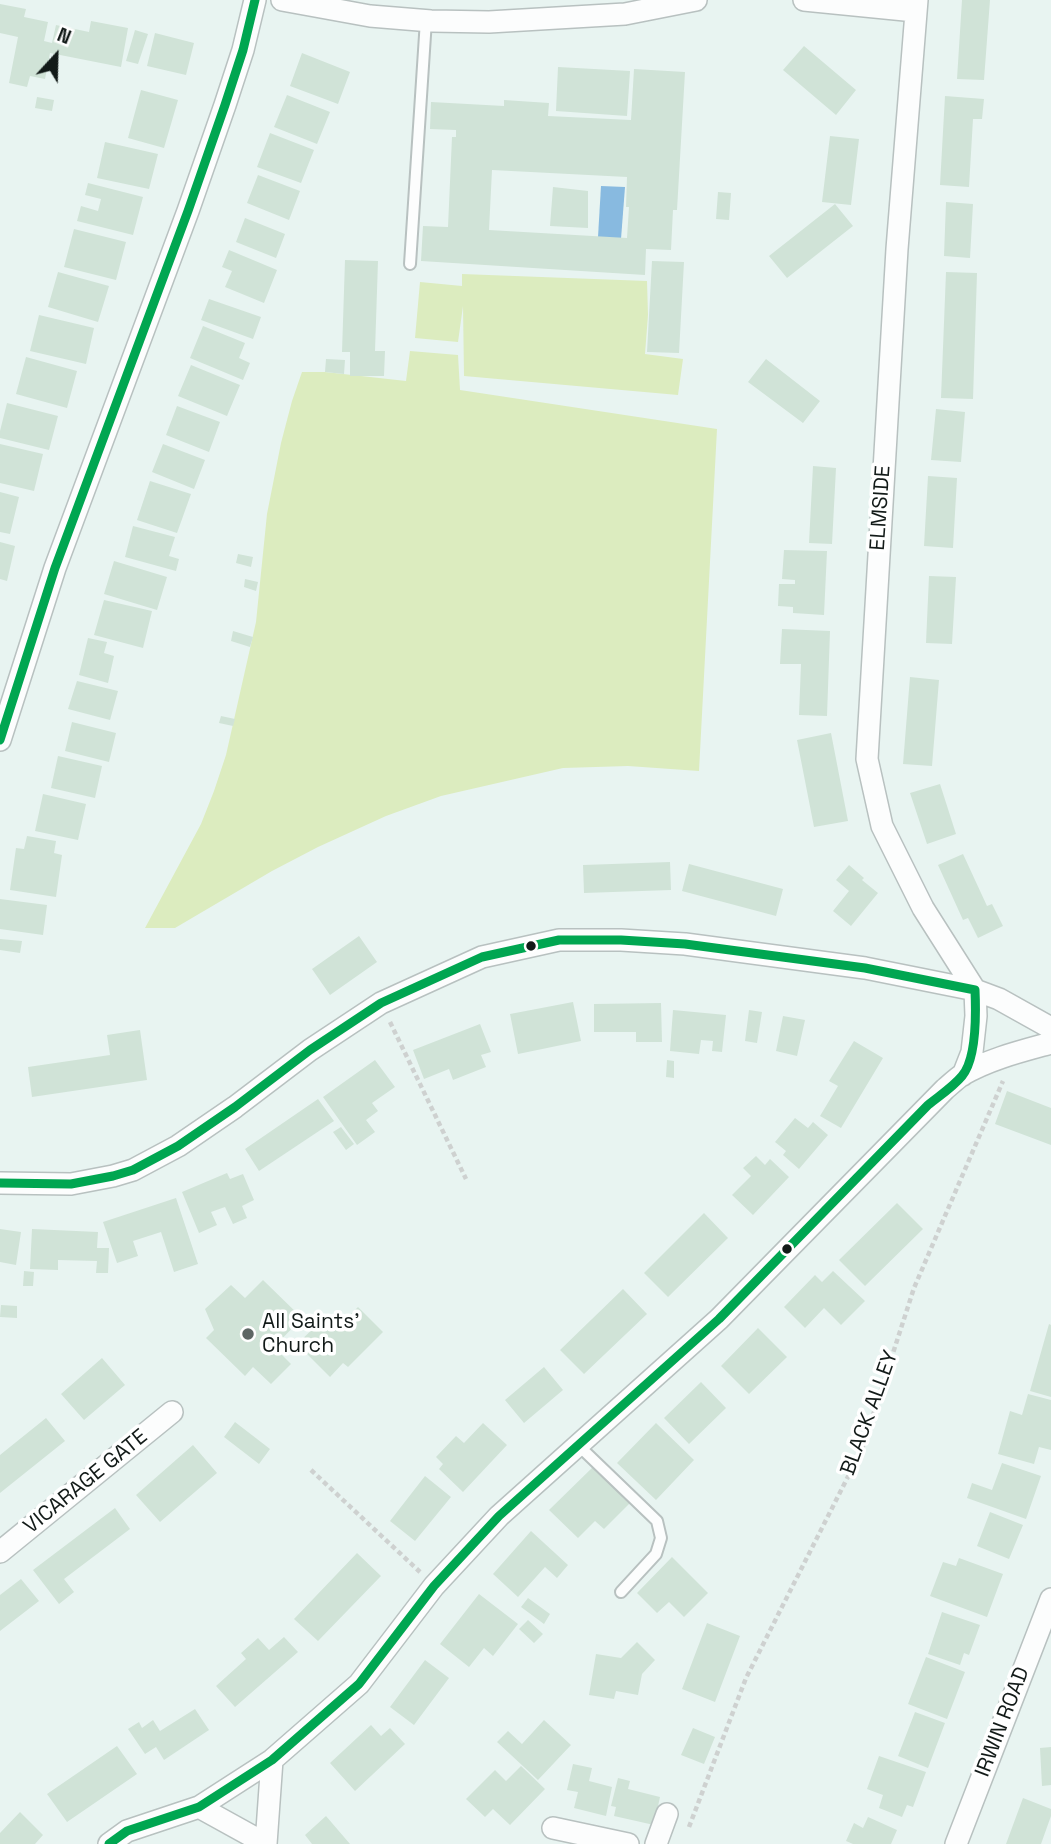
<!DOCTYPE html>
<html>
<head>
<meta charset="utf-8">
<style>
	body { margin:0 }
	#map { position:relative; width:1051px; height:1844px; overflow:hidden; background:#e8f4f1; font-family:"Space Grotesk",sans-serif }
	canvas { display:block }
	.north { position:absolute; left:21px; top:21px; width:70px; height:70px; -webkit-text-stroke:5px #fff; paint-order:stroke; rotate:22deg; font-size:19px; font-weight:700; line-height:28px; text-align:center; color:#121a18 }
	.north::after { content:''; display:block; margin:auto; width:24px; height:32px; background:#121a18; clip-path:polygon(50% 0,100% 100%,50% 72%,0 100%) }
</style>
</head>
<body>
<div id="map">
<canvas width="1051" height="1844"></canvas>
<div class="north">N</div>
</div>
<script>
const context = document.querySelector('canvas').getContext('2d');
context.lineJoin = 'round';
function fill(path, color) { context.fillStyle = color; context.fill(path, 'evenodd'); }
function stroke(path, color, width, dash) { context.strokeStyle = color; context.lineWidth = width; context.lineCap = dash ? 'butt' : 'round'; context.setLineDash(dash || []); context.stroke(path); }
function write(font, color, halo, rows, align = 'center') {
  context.font = font + ' "Space Grotesk",sans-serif'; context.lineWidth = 7; context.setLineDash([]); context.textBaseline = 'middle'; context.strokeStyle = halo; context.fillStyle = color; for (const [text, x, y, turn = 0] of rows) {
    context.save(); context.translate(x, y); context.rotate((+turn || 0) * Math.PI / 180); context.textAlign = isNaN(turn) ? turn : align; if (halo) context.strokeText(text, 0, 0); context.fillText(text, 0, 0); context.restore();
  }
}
fill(new Path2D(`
	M462 274 647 281 648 315 645 354 683 359 678 395 464 376 463 306 458 342 415 338 420 282 462 286Z
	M410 351 458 355 460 390 717 429 699 771 628 766 563 768 441 796 386 816 318 847 272 871 175 928H145L201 824 214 791 226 755 256 622 267 514 281 443 292 401 302 372H325L406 381Z`), '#dcecbf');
fill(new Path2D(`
	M601 186 625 187 621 239 598 237Z`), '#88bae0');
fill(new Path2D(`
	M962 0H990L984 80 957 79Z
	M0 4 26 9 24 17 48 22 44 41 52 43 56 25 89 32 91 21 128 28 121 67 50 53 45 79 30 76 27 87 9 83 18 37 0 33Z
	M135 30 148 34 138 64 126 61Z
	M155 33 194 43 186 75 147 66Z
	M804 46 856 90 836 115 783 70Z
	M302 53 350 72 338 104 290 86Z
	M558 67 630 71 627 116 556 111Z
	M634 69 685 72 677 210H673L671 250 646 249 645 275 421 261 423 226 448 227 452 137H456V130L430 129 431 102 504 106V100L549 103 548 116 631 120ZM492 170 627 177 626 207H629L627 238 489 230Z
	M141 90 178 100 164 148 128 138Z
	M287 95 330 112 317 144 274 127Z
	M945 96 984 99 982 119H973L969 187 940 185Z
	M37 97 54 100 52 111 35 108Z
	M270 133 314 150 301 183 257 167Z
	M830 136 859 139 851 205 822 202Z
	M105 142 158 154 149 189 97 178Z
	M258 175 300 191 289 220 247 203Z
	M88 183 143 197 133 235 77 221 81 206 98 211 101 199 85 195Z
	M553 187 588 191V228L550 226Z
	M718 192 731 193 729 220 716 219Z
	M946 202 973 204 970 258 944 256Z
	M835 204 853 226 787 278 769 256Z
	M245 218 285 234 276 258 236 242Z
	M74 229 126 242 116 280 64 267Z
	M229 250 277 270 264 303 225 287 232 271 222 267Z
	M345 260 378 261 375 351H385L384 376H350V352H342Z
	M652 261 684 262 679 353 647 352Z
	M58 272 109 286 98 322 48 307Z
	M946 272 977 273 973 399 941 398Z
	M209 299 261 317 253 339 201 320Z
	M39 315 94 328 86 364 30 351Z
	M203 326 245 343 239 358 250 363 243 380 190 358Z
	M26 357 77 371 67 408 16 394Z
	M326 359 345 360 344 374 325 372Z
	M766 359 820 401 803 423 748 382Z
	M191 365 240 385 227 416 178 396Z
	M7 403 58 416 49 450 0 438V431Z
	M177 406 220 422 209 452 166 435Z
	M936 409 965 412 961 462 931 460Z
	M0 444 43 454 34 491 0 483Z
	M163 444 205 460 194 489 152 472Z
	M813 466 836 468 832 544 809 543Z
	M928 476 957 478 953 548 924 546Z
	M150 481 191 494 177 533 137 520Z
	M0 492 19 497 10 534 0 532Z
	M133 526 175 537 169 556 179 559 176 571 125 557Z
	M0 542 15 546 7 581 0 579Z
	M784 550 827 551 824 615 793 613V607L778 606 779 584H795V580L782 579Z
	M238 554 253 557 251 567 236 563Z
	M114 561 167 577 157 610 104 594Z
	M929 576 956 577 952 644 926 643Z
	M245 579 258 582 256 591 244 587Z
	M104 600 152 611 143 648 94 635Z
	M782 629 830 631 827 716 799 715 801 664H780Z
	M233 631 253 637 250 647 231 641Z
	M88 638 107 642 104 653 114 656 108 683 79 675Z
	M910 677 939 680 932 766 903 764Z
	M77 681 118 691 110 720 68 709Z
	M221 716 235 719 233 726 219 723Z
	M72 722 116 733 109 762 65 751Z
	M831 733 848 821 814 827 797 740Z
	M58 756 102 766 95 798 51 788Z
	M940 784 956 834 927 844 910 793Z
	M43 794 86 804 78 840 35 831Z
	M27 836 56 841 54 853 62 855 56 897 10 890 16 848 24 849Z
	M963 854 987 906 992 904 1003 926 978 938 968 918 963 920 938 865Z
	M670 862 671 890 584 893 583 865Z
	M689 864 783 889 776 916 682 891Z
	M849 865 864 878 862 880 878 893 851 926 833 911 849 891 836 880Z
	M0 899 47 905 43 935 0 929Z
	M359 936 377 962 330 995 312 969Z
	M0 939 22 941 20 953 0 950Z
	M573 1002 581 1041 518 1054 510 1014Z
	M661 1003 662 1042H636V1032H594V1004Z
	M673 1010 726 1015 722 1052 712 1051 713 1041 701 1040 699 1054 670 1051Z
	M749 1010 762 1012 757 1043 745 1041Z
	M783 1016 805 1020 797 1056 776 1051Z
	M480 1024 491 1052 481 1055 486 1067 453 1080 449 1069 424 1079 413 1050Z
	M140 1030 147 1080 32 1097 28 1067 110 1055 107 1035Z
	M854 1041 883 1058 841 1128 820 1116 838 1086 829 1081Z
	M375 1060 395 1087 372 1103 378 1111 366 1120 375 1132 357 1145 323 1097Z
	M667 1060 674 1061V1078L666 1077Z
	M1007 1091 1051 1108V1145L995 1124Z
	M318 1099 334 1121 259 1171 245 1149Z
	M795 1118 808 1128 813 1122 828 1135 799 1169 783 1155 786 1151 775 1142Z
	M341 1127 354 1144 346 1150 333 1132Z
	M756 1156 765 1165 770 1159 789 1177 753 1215 732 1195 751 1176 743 1168Z
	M227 1173 230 1179 243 1174 254 1200 242 1206 247 1218 233 1224 225 1207 211 1212 217 1225 199 1233 182 1192Z
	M176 1198 198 1264 174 1272 161 1232 133 1241 138 1256 117 1263 103 1222Z
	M897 1203 923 1229 865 1286 839 1260Z
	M704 1213 728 1238 668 1297 644 1273Z
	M0 1229 21 1232 16 1265 0 1262Z
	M32 1229 98 1232 97 1248H109L108 1273H96L97 1261 58 1260V1270L30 1269Z
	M24 1271 34 1272 33 1286H23Z
	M833 1271 865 1301 841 1325 824 1308 805 1328 784 1307 815 1275 822 1282Z
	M263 1280 302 1318 274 1347 291 1364 271 1384 253 1367 245 1376 206 1338 214 1330 205 1309 231 1285 245 1298Z
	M623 1289 647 1314 584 1374 560 1350Z
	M1 1305 17 1306V1318L0 1317Z
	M358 1307 383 1332 348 1367 343 1363 330 1377 297 1344 322 1320 334 1331Z
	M1049 1324 1051 1325V1397L1030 1391Z
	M758 1328 787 1357 749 1394 721 1366Z
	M102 1358 125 1385 84 1420 61 1394Z
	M544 1367 563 1390 524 1423 505 1400Z
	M701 1382 726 1408 689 1444 664 1418Z
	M1028 1394 1051 1400V1450L1039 1447 1034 1464 998 1454 1010 1411 1022 1415Z
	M46 1418 65 1441 0 1493V1455Z
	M235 1422 270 1449 259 1464 224 1437Z
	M483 1423 507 1445 463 1492 439 1469 443 1464 436 1457 456 1436 464 1443Z
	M656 1423 694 1460 656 1500 617 1463Z
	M193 1445 217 1473 160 1522 136 1495Z
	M1002 1463 1041 1476 1026 1519 967 1498 972 1483 992 1490Z
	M595 1465 632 1501 604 1529 595 1521 578 1538 549 1510Z
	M425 1476 451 1497 415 1541 390 1521Z
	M115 1508 130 1529 64 1579 74 1592 59 1604 33 1570Z
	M990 1512 1023 1525 1009 1559 977 1546Z
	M531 1531 568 1565 557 1578 545 1567 518 1597 493 1574Z
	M357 1553 381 1576 318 1641 294 1619Z
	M672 1557 708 1593 684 1617 669 1602 657 1613 637 1593Z
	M959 1558 1003 1574 987 1617 930 1596 943 1562 956 1566Z
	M21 1579 39 1601 0 1631V1595Z
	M479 1594 518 1624 493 1656 484 1648 469 1667 440 1644Z
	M528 1598 550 1614 544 1624 521 1607Z
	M942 1612 980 1625 969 1655 964 1653 960 1665 928 1654Z
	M528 1620 543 1634 534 1643 519 1629Z
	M707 1623 740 1636 715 1702 682 1689Z
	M284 1637 298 1652 235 1707 216 1686 246 1659 241 1653 258 1638 269 1650Z
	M637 1642 655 1660 642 1674 638 1695 616 1691 614 1699 589 1695 596 1654 621 1658Z
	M926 1657 965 1672 947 1719 908 1704Z
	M425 1660 449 1678 414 1725 390 1707Z
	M195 1709 209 1730 164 1760 156 1747 145 1754 128 1729 139 1722 142 1728 153 1720 160 1731Z
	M915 1712 945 1723 928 1768 898 1756Z
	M544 1720 571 1745 538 1780 497 1742 508 1731 522 1744Z
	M371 1725 381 1736 390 1728 405 1744 355 1791 330 1763Z
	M693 1728 715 1737 704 1764 681 1755Z
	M117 1746 137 1774 67 1822 47 1794Z
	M1051 1747V1785L1042 1786 1040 1748Z
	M879 1756 926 1772 913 1807 907 1805 902 1817 879 1808 883 1795 867 1789Z
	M573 1764 592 1768 589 1781 612 1787 606 1816 574 1808 578 1792 567 1790Z
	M521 1766 545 1789 510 1825 493 1809 485 1817 466 1799 495 1770 506 1781Z
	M618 1778 630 1781 628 1789 660 1797 654 1825 614 1816 616 1807 611 1806Z
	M1023 1798 1051 1809V1816L1041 1844H1006Z
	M20 1812 43 1835 35 1844H0V1833Z
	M326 1816 350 1844H312L305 1835Z
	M868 1817 897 1830 891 1844H853L846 1841 854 1823 863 1828Z`), '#d0e3d7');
const service = new Path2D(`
	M410 264 426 20
	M578 1445 657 1521 661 1538 656 1554 621 1592`);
const minor = new Path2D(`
	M282 0 370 16 431 21 489 22 625 14 696 0
	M804 0 915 11
	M917 0 897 249 867 759 882 826 923 908 975 990 976 1016 972 1052 963 1075
	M0 740 55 568 188 211 225 105 243 50 255 0
	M0 1183 71 1184 113 1176 133 1170 178 1146 235 1107 310 1050 381 1003 482 957 559 940H621L685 944 865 968 975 990 999 999 1051 1028
	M0 1552 172 1412
	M199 1807 266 1844
	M553 1828 628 1844
	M109 1844 127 1831 199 1807 272 1760 359 1684 434 1586 499 1516 719 1319 945 1089C950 1085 956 1079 962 1075 989 1059 1022 1051 1051 1043
	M266 1844 272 1760
	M656 1844 667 1814
	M956 1844 1051 1599`);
stroke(service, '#b8c1c0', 14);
stroke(minor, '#b8c1c0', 24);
stroke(new Path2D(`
	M390 1022 466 1179
	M311 1470 420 1572
	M689 1827 746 1678 862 1449 914 1288 1003 1081`), '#ced1d0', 4.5, [5, 3.5]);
stroke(service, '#fcfdfd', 10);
stroke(minor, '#fcfdfd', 21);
stroke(new Path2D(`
	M0 740 55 568 188 211 225 105 243 50 255 0
	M0 1183 71 1184 113 1176 133 1170 178 1146 235 1107 310 1050 381 1003 482 957 559 940H621L685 944 865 968 975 990C976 1013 977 1058 962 1076 953 1087 939 1096 928 1105L719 1319 499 1516 434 1586 359 1684 272 1760 199 1807 127 1831 109 1844`), '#00a651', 9);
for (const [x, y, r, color] of [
	[531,946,6,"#121a18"],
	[787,1249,6,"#121a18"],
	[248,1334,7,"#5d6664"]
]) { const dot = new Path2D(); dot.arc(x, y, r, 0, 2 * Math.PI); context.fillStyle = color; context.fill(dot); stroke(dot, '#fff', 2.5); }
write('21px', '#121a18', '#fff', [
	["ELMSIDE",881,508,-86],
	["BLACK ALLEY",870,1413,-70],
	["VICARAGE GATE",86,1482,-39],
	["IRWIN ROAD",1003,1722,-69]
]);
write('21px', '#121a18', '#fff', [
	["All Saints'",262,1322],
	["Church",262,1346]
], 'left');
</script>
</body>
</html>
